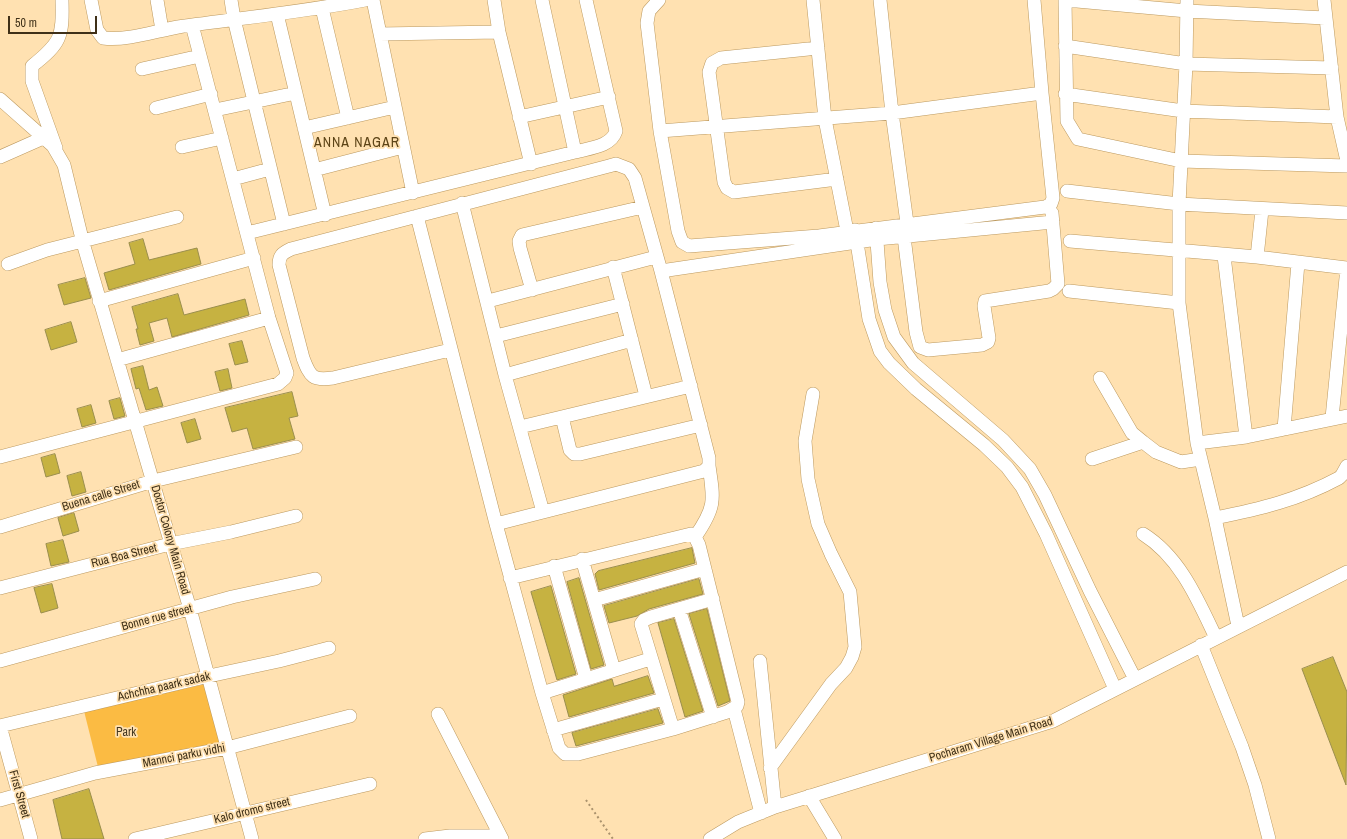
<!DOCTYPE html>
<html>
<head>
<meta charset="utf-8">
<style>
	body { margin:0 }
	#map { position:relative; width:1347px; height:839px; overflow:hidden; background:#ffe1b1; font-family:"Archivo Narrow",sans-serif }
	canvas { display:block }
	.scale { position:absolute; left:8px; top:16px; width:89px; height:18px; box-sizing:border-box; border:2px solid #3f3018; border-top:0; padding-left:5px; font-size:12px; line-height:14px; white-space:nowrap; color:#3f3018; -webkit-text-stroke:3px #ffe1b1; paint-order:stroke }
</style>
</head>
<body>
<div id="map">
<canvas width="1347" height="839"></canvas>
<div class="scale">50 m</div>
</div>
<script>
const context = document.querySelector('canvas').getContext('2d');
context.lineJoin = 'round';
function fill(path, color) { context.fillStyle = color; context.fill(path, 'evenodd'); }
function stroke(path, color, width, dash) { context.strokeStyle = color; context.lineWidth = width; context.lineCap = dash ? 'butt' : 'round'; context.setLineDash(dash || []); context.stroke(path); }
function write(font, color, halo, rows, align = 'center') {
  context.font = font + ' "Archivo Narrow",sans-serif'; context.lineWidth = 3.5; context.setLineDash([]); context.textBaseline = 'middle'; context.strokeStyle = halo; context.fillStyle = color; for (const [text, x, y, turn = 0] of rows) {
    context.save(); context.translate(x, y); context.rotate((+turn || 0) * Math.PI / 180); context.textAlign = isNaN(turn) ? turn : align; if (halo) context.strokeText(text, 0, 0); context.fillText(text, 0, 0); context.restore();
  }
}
fill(new Path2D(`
	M206 684 221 742 99 771 84 711Z`), '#fbbb43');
const building = new Path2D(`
	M143 239 149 260 197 248 201 264 109 290 104 273 135 264 129 243Z
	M85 278 91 298 64 305 58 285Z
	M178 294 184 315 245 299 249 315 172 337 167 318 149 323 154 341 140 345 136 329H138L132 307Z
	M71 322 77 342 51 350 45 330Z
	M242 341 248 362 235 365 229 344Z
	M143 366 149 390 157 387 163 406 146 410 139 388 136 389 131 369Z
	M228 369 232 388 220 391 215 372Z
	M292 392 298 416 289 418 295 439 253 449 247 428 232 432 225 408Z
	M120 398 125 416 114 419 109 401Z
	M91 405 96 423 82 427 77 409Z
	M195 419 201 439 187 443 181 423Z
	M55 454 60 473 46 477 41 458Z
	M81 472 86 492 72 496 67 476Z
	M74 513 79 531 63 536 58 518Z
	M63 540 69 562 51 566 46 544Z
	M692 548 695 563 599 590 595 574 598 571Z
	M579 578 604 665 591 669 567 582Z
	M699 579 703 594 649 609 637 616 609 623 604 606Z
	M52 584 58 608 41 613 34 588Z
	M551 586 576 674 557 680 531 592Z
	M707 609 730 701 718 706 689 614Z
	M674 619 703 711 685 717 658 623Z
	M1333 657 1347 692 1346 785 1302 669Z
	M648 676 654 693 569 717 563 695 612 679 614 686Z
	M658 709 663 723 576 746 572 733Z
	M89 789 104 839H62L53 800Z`);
fill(building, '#c6b241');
stroke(building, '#9a8e4d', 1);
const minor = new Path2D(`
	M91 0 97 30 103 38C127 41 155 31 178 27 241 18 303 12 365 0
	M157 0 162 30
	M231 0 234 19 284 224
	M373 0 413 193
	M494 0 499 32 531 164
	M542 0 575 152
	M659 0 649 11 647 23 660 131 678 231 682 242 689 246 819 236 1045 207 1051 204 1053 198 1042 93 1034 0
	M813 0 825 119 847 231
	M880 0 892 113 907 223
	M1065 0 1067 121 1078 139 1181 161 1347 166
	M1066 0 1187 11 1325 18
	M1187 0 1186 64 1179 204V303L1197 443 1215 518 1238 626
	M1324 0 1337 117 1347 161
	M322 8 348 118
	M277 14 325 215
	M380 34 499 32
	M1065 46 1186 64 1332 68
	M818 48 721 58 712 63 709 72 724 182 727 188 734 192 837 179
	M142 69 200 56
	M1065 94 1183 111 1337 117
	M0 99 53 146 64 165 83 243 190 609 252 839
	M156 108 211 94
	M215 110 296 93
	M519 117 609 97
	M304 128 395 107
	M660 131 892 113 1042 93
	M182 147 222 138
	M56 148 32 81V66C61 43 63 37 62 0
	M0 157 43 138
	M314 170 403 147
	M233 179 270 169
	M1067 191 1179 204 1347 213
	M462 203 505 375 543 512
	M417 216 496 524 542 693 559 748 565 754H578L673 729 727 712 737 706 738 702 699 545 695 537 691 534 510 578
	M876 228 880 282 885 310 894 337 913 363 1003 440 1030 469 1045 495 1090 591 1135 679
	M855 230 869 319 880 351 889 363 916 389 984 445 1007 467 1022 487 1046 534 1115 689
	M247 233 575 152C589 148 611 147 616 131L586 0
	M904 237 916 332 920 347 928 350 982 345 988 342 989 338 984 306 985 301 1049 291 1053 289 1058 284 1052 213
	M1070 241 1257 257 1347 268
	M1224 256 1246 437
	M1257 257 1262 210
	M8 264 47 250 177 217
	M613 267 646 396
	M661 271 877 239 1053 222
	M532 290 520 248 519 241 522 235 643 207
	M1069 291 1179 303
	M99 301 254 258
	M488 301 656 257
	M496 336 623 304
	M450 350 333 378C313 381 310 377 303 358L279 265C279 256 282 253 291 249L609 166 616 164 629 169 635 178 661 271 709 458V466L704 471 496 524
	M117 360 269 318
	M505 375 632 340
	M1100 378 1132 433 1143 442 1156 452 1181 462 1201 459
	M562 417 570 450 574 454H580L701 425
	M1332 418 1347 268
	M520 427 691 386
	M1284 429 1298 263
	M1197 443 1246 437 1347 416
	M0 457 278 384 285 378 287 373 269 318 192 25
	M1092 459 1143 442
	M1215 518C1260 509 1298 500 1339 478L1342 475 1347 466
	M0 527 153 481 296 447
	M1143 534C1180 557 1198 600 1216 638
	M695 537C716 507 714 500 709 466
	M582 559 614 670
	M554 566 586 679
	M0 588 170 544 231 532 296 516
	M594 600 705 569
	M679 609 713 717
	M1201 645 1242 747 1255 785 1269 839
	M0 661 232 597 315 579
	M760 661 775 807
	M542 693 650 659
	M734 709 761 813
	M438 714 502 839
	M673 729 641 624 644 620 651 617 713 599
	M553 730 663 699
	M770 768 831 684 846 668 852 657 855 647 850 592 831 554 818 524 808 479 805 441 813 394
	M809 796 835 839
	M0 800 95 773 227 748 350 716
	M31 839 0 726 209 676 279 661 329 648
	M135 839 370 784
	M425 839 450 836H500
	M710 839 738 822 775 807 1053 721 1347 572`);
stroke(minor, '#bc995f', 14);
stroke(new Path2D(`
	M586 800 613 839`), '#aa926d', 2, [2, 3]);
stroke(minor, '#fff', 13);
write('12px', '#3f3018', '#ffe1b1', [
	["Buena calle Street",101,496,-17],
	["Doctor Colony Main Road",170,540,74],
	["Rua Boa Street",124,556,-14],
	["Bonne rue street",157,618,-15],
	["Achchha paark sadak",164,687,-13],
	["Pocharam Village Main Road",991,740,-17],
	["Mannci parku vidhi",184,756,-11],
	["First Street",19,794,74],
	["Kalo dromo street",252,811,-14]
]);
write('12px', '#433620', '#ffe1b1', [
	["Park",126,733]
]);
context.letterSpacing = '1px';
write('14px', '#5d4417', '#ffe1b1', [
	["ANNA NAGAR",357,143]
]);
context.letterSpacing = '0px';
</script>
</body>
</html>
